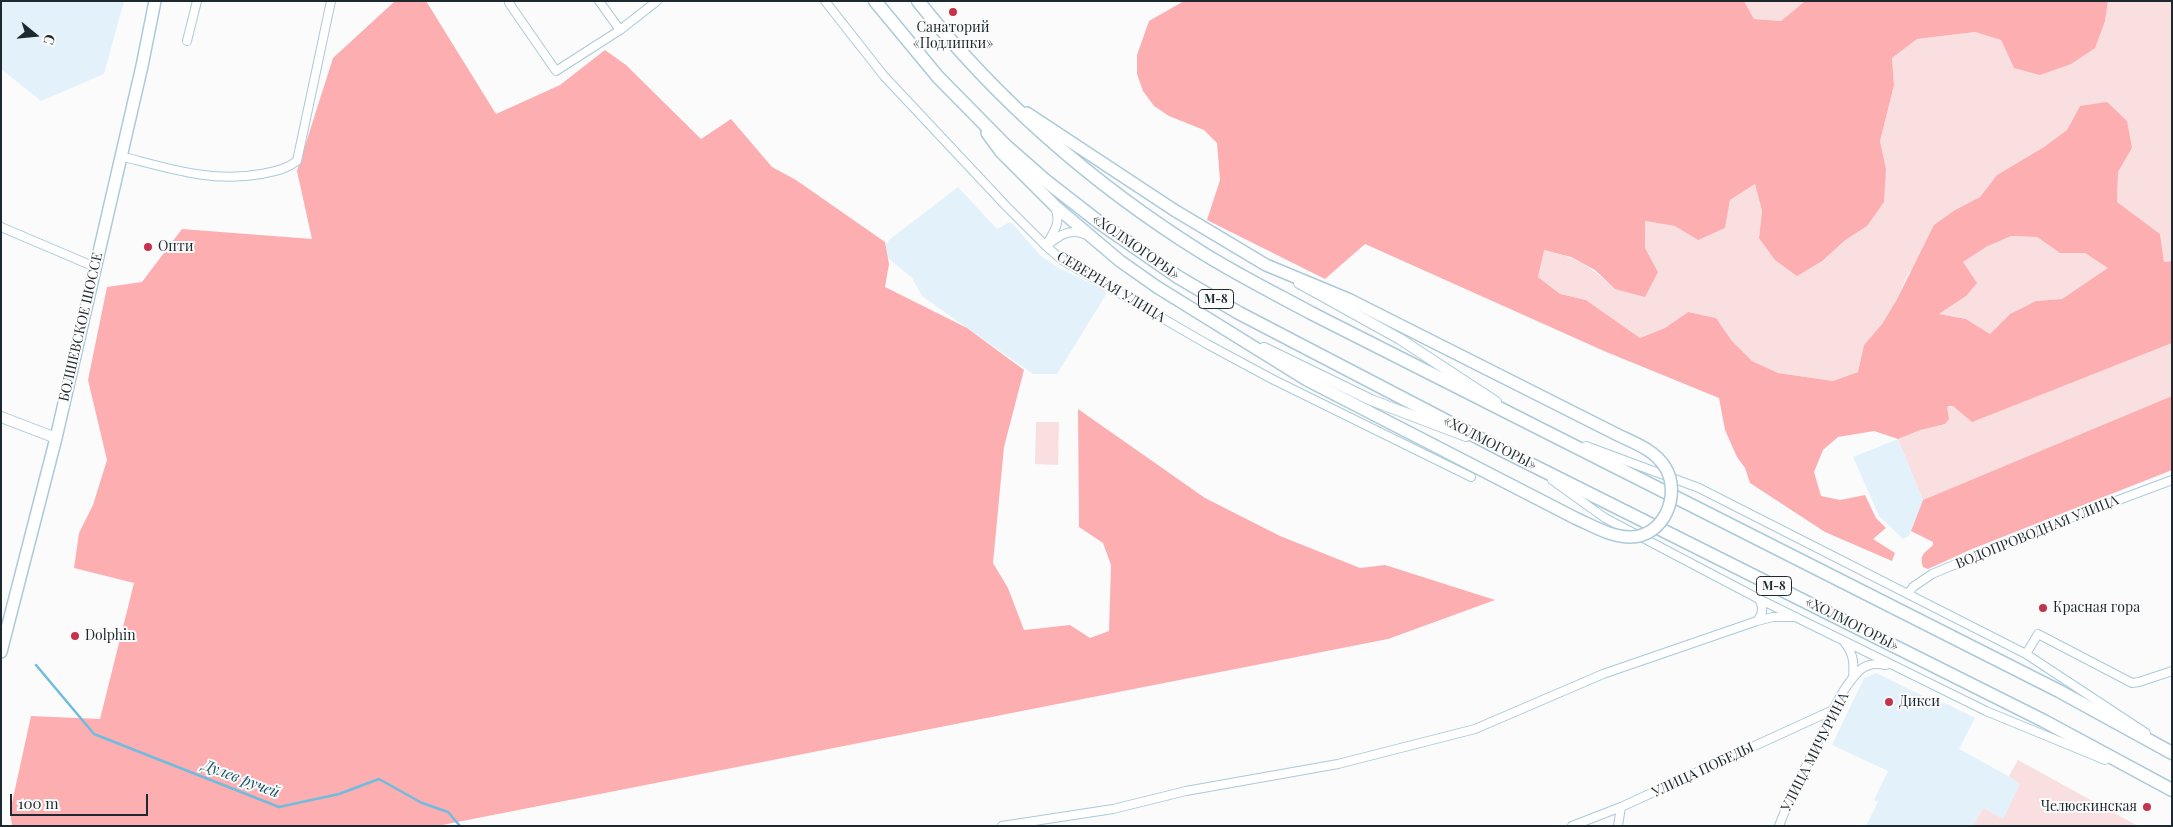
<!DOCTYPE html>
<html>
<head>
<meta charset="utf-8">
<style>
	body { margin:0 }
	#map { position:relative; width:2173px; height:827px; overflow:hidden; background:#fbfbfb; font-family:"Playfair Display",serif }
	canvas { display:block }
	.frame { position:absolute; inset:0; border:2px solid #1d292f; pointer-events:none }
	.north { position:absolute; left:10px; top:10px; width:50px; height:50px; -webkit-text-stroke:4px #fbfbfb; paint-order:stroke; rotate:107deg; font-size:14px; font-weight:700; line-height:20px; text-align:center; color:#1d292f }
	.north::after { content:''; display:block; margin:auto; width:18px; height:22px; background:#1d292f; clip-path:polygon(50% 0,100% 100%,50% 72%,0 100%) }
	.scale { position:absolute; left:10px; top:794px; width:138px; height:22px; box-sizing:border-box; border:2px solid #1d292f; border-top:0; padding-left:6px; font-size:15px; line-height:18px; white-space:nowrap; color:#1d292f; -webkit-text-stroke:4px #fbfbfb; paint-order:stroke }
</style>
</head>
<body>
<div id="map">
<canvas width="2173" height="827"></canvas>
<div class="frame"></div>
<div class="north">С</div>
<div class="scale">100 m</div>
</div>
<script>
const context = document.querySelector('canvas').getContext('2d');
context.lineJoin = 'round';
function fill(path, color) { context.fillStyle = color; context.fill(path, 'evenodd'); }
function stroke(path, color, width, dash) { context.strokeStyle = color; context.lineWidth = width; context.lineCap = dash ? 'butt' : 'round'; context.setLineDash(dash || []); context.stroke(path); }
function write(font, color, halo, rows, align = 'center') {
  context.font = font + ' "Playfair Display",serif'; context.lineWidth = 4; context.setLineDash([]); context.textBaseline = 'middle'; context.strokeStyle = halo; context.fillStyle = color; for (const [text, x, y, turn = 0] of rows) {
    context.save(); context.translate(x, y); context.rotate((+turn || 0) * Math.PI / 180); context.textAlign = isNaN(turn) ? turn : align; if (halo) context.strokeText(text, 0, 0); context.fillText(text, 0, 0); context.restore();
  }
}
fill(new Path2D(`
	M1 1H124L104 74 41 101 1 69Z
	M958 187 997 229 1008 223H1012L1040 255 1057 267 1102 289 1107 293 1057 374H1033L967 328 922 296 912 278 881 252 889 240Z
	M1898 439 1923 500 1909 536 1903 539 1879 516 1853 457Z
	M1876 673 1940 704 1945 703 1975 718 1959 749 2021 783 2003 820 1983 808 1973 826H1866L1878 802 1874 800 1888 771 1832 745 1864 678Z`), '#e3f2fa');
fill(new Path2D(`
	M1744 1H1805L1781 21 1754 19Z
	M2108 1H2172V261L2164 262 2160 234 2117 202 2118 172 2132 148 2080 106 2067 130 2044 147 1997 175 1980 197 1955 210 1908 274 1896 301 1882 324 1864 345 1858 372 1833 381 1778 373 1752 361 1732 341 1716 318 1688 312 1665 328 1640 338 1586 300 1560 294 1538 277 1543 250C1578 258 1589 265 1615 289L1658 272 1645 248V221L1675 226 1698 239 1725 228 1730 200 1755 184 1762 211 1759 238 1844 241 1867 226 1886 169 1880 141 1894 85 1892 58 1917 39 1975 32 2001 40 2014 68 2105 21Z
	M2011 236 2037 237 2060 253H2085L2109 268 2062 299 2036 301 2010 314 1990 334 1966 319 1939 314 1966 296 1963 262 1986 247Z
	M2172 343V396L1923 500 1898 439 1920 429 1945 424 1947 408 1953 406 1972 421Z
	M1036 422H1059L1058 465 1035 464Z
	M2018 760 2138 826H1973L1983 808 2003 819 2020 784 2009 776Z`), '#f9dfe0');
fill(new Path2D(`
	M395 1H426L496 114 560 85 605 50 626 65 701 139 731 119 772 167 796 180 885 242 889 264 885 287 967 328 1024 370 1004 447 993 563 1008 588 1024 630 1070 625 1090 638 1109 631 1111 565 1103 543 1079 527 1078 409 1205 498 1280 536 1360 568 1385 565 1495 600 1388 639 437 826H12L10 812 31 716 100 719 134 583 74 568 79 533 93 505 107 460 88 380 107 287 142 282 182 229 312 239 297 171 333 58Z
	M1184 1H1744L1754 19 1781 21 1805 1H2108L2105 21 2095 48 2071 64 2040 75 2014 68 2001 40 1975 32 1917 39 1892 58 1894 85 1880 141 1886 169 1884 202 1867 226 1844 241 1822 261 1797 276 1775 260 1759 238 1762 211 1755 184 1730 200 1725 228 1698 240 1675 226 1645 221V248L1658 272 1645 297 1615 289 1595 270 1571 257 1544 250 1538 277 1560 294 1586 300 1640 338 1665 328 1688 312 1716 318 1732 341 1752 361 1778 373 1833 381 1858 372 1864 345 1882 324 1896 301 1934 225 1955 210 1980 197 1997 175 2044 147 2067 130 2080 106 2107 102 2127 121 2132 148 2118 172 2117 202 2160 234 2164 262 2172 261V343L1972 422 1953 406H1949L1947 408 1949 419 1945 424 1920 430 1898 439 1874 431 1838 437 1823 450 1814 472 1821 496 1840 500 1865 495 1876 518 1886 528 1873 539 1895 553 1892 561 1825 532 1750 483 1745 468 1737 457 1725 430 1719 398 1604 351 1365 244 1325 279 1207 220 1220 180 1217 143 1204 130 1169 116 1154 106 1143 91 1137 74V55L1149 21ZM2011 236 2037 237 2060 253H2085L2108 268 2062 299 2036 301 2010 314 1990 334 1966 319 1939 314 1966 296 1977 283 1963 262 1986 247Z
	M2172 396V470L1972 549 1928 569 1923 567C1919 554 1925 553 1933 545V542L1911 531 1923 500Z`), '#fcaeb1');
stroke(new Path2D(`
	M36 665 94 734 279 807 339 794 379 779 422 803 448 812 460 826`), '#6fbcdf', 2.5);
const minor = new Path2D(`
	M599 1 620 30
	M825 1 884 76 1007 207 1046 246 1062 260 1207 344 1272 379 1471 477
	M509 3 556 71 620 30 657 1
	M187 41 197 1
	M120 156C168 168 211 183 261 174 275 171 285 170 297 161L331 1
	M1 227 95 267
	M1048 242C1055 230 1061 222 1055 207
	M1046 246C1058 237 1068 228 1084 234
	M1586 446 1699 488 2026 654 2146 733
	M1552 480 1605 518 1759 599 1986 711 2105 760
	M1908 594 1913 587 1932 574 2033 532 2172 480
	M1757 621C1763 614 1764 607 1759 599
	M1845 643C1854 654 1854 664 1853 678
	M2026 654 2038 634 2132 683 2139 682 2172 671
	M1002 826 1113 809 1186 791 1338 764 1475 729 1603 674 1757 621 1773 617H1796
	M1572 826 1621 807 1833 710
	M1618 826 1621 807
	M1779 826C1790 797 1804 770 1818 742 1829 719 1841 688 1860 670 1867 664 1877 663 1886 665`);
const tertiary = new Path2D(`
	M1299 283 1400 339 1496 402
	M1264 348 1371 400 1466 436
	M1 417 56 438`);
const secondary = new Path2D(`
	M1027 113 1174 210 1266 265 1348 299 1618 435
	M987 133 1001 152 1055 206 1120 261 1157 287 1307 380 1575 518
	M1 652 56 438 142 66 155 1`);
const trunk = new Path2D(`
	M875 1 938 77 1006 146 1046 181 1100 223 1178 277 1239 313 1504 451 2044 721 2172 790
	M918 1C997 100 1094 185 1201 252 1236 274 1274 293 1311 313L2059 691 2172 753`);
stroke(minor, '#abcad9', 10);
stroke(tertiary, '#abcad9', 12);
stroke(secondary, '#abcad9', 14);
stroke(trunk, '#abcad9', 15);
stroke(minor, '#fff', 8);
stroke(tertiary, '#fff', 10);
stroke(secondary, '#fff', 11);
stroke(trunk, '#fff', 12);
const secondaryBridge = new Path2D(`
	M1575 518C1593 526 1609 536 1629 537 1664 538 1682 494 1665 467 1654 450 1635 443 1618 435`);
stroke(secondaryBridge, '#abcad9', 14, []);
stroke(secondaryBridge, '#fff', 11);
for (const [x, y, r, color] of [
	[953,12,5,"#c3334b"],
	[148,247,5,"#c3334b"],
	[2043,608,5,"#c3334b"],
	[75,636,5,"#c3334b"],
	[1889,702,5,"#c3334b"],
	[2147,807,5,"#c3334b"]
]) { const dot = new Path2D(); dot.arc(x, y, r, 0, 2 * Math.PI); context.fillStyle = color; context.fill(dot); stroke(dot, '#fbfbfb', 2); }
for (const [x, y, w] of [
	[1216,299,35],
	[1774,586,35]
]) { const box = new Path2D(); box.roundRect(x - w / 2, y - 9.5, w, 19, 4); context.fillStyle = '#fbfbfb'; context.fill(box); stroke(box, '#1d292f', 1); }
write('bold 12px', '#1d292f', null, [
	["М-8",1216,299],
	["М-8",1774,586]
]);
write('14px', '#1d292f', '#fbfbfb', [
	["Санаторий",953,28,"center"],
	["«Подлипки»",953,44,"center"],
	["Опти",158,247],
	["Красная гора",2053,608],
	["Dolphin",85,636],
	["Дикси",1899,702],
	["Челюскинская",2137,807,"right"]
], 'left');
write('14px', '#1d292f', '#fbfbfb', [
	["«ХОЛМОГОРЫ»",1136,247,35],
	["СЕВЕРНАЯ УЛИЦА",1111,287,31],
	["БОЛШЕВСКОЕ ШОССЕ",81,327,-77],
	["«ХОЛМОГОРЫ»",1490,443,27],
	["ВОДОПРОВОДНАЯ УЛИЦА",2037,532,-22],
	["«ХОЛМОГОРЫ»",1852,624,27],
	["УЛИЦА МИЧУРИНА",1815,752,-63],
	["УЛИЦА ПОБЕДЫ",1703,770,-25]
]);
write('italic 15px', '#125169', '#fbfbfb', [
	["Дулев ручей",241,779,21]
]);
</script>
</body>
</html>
